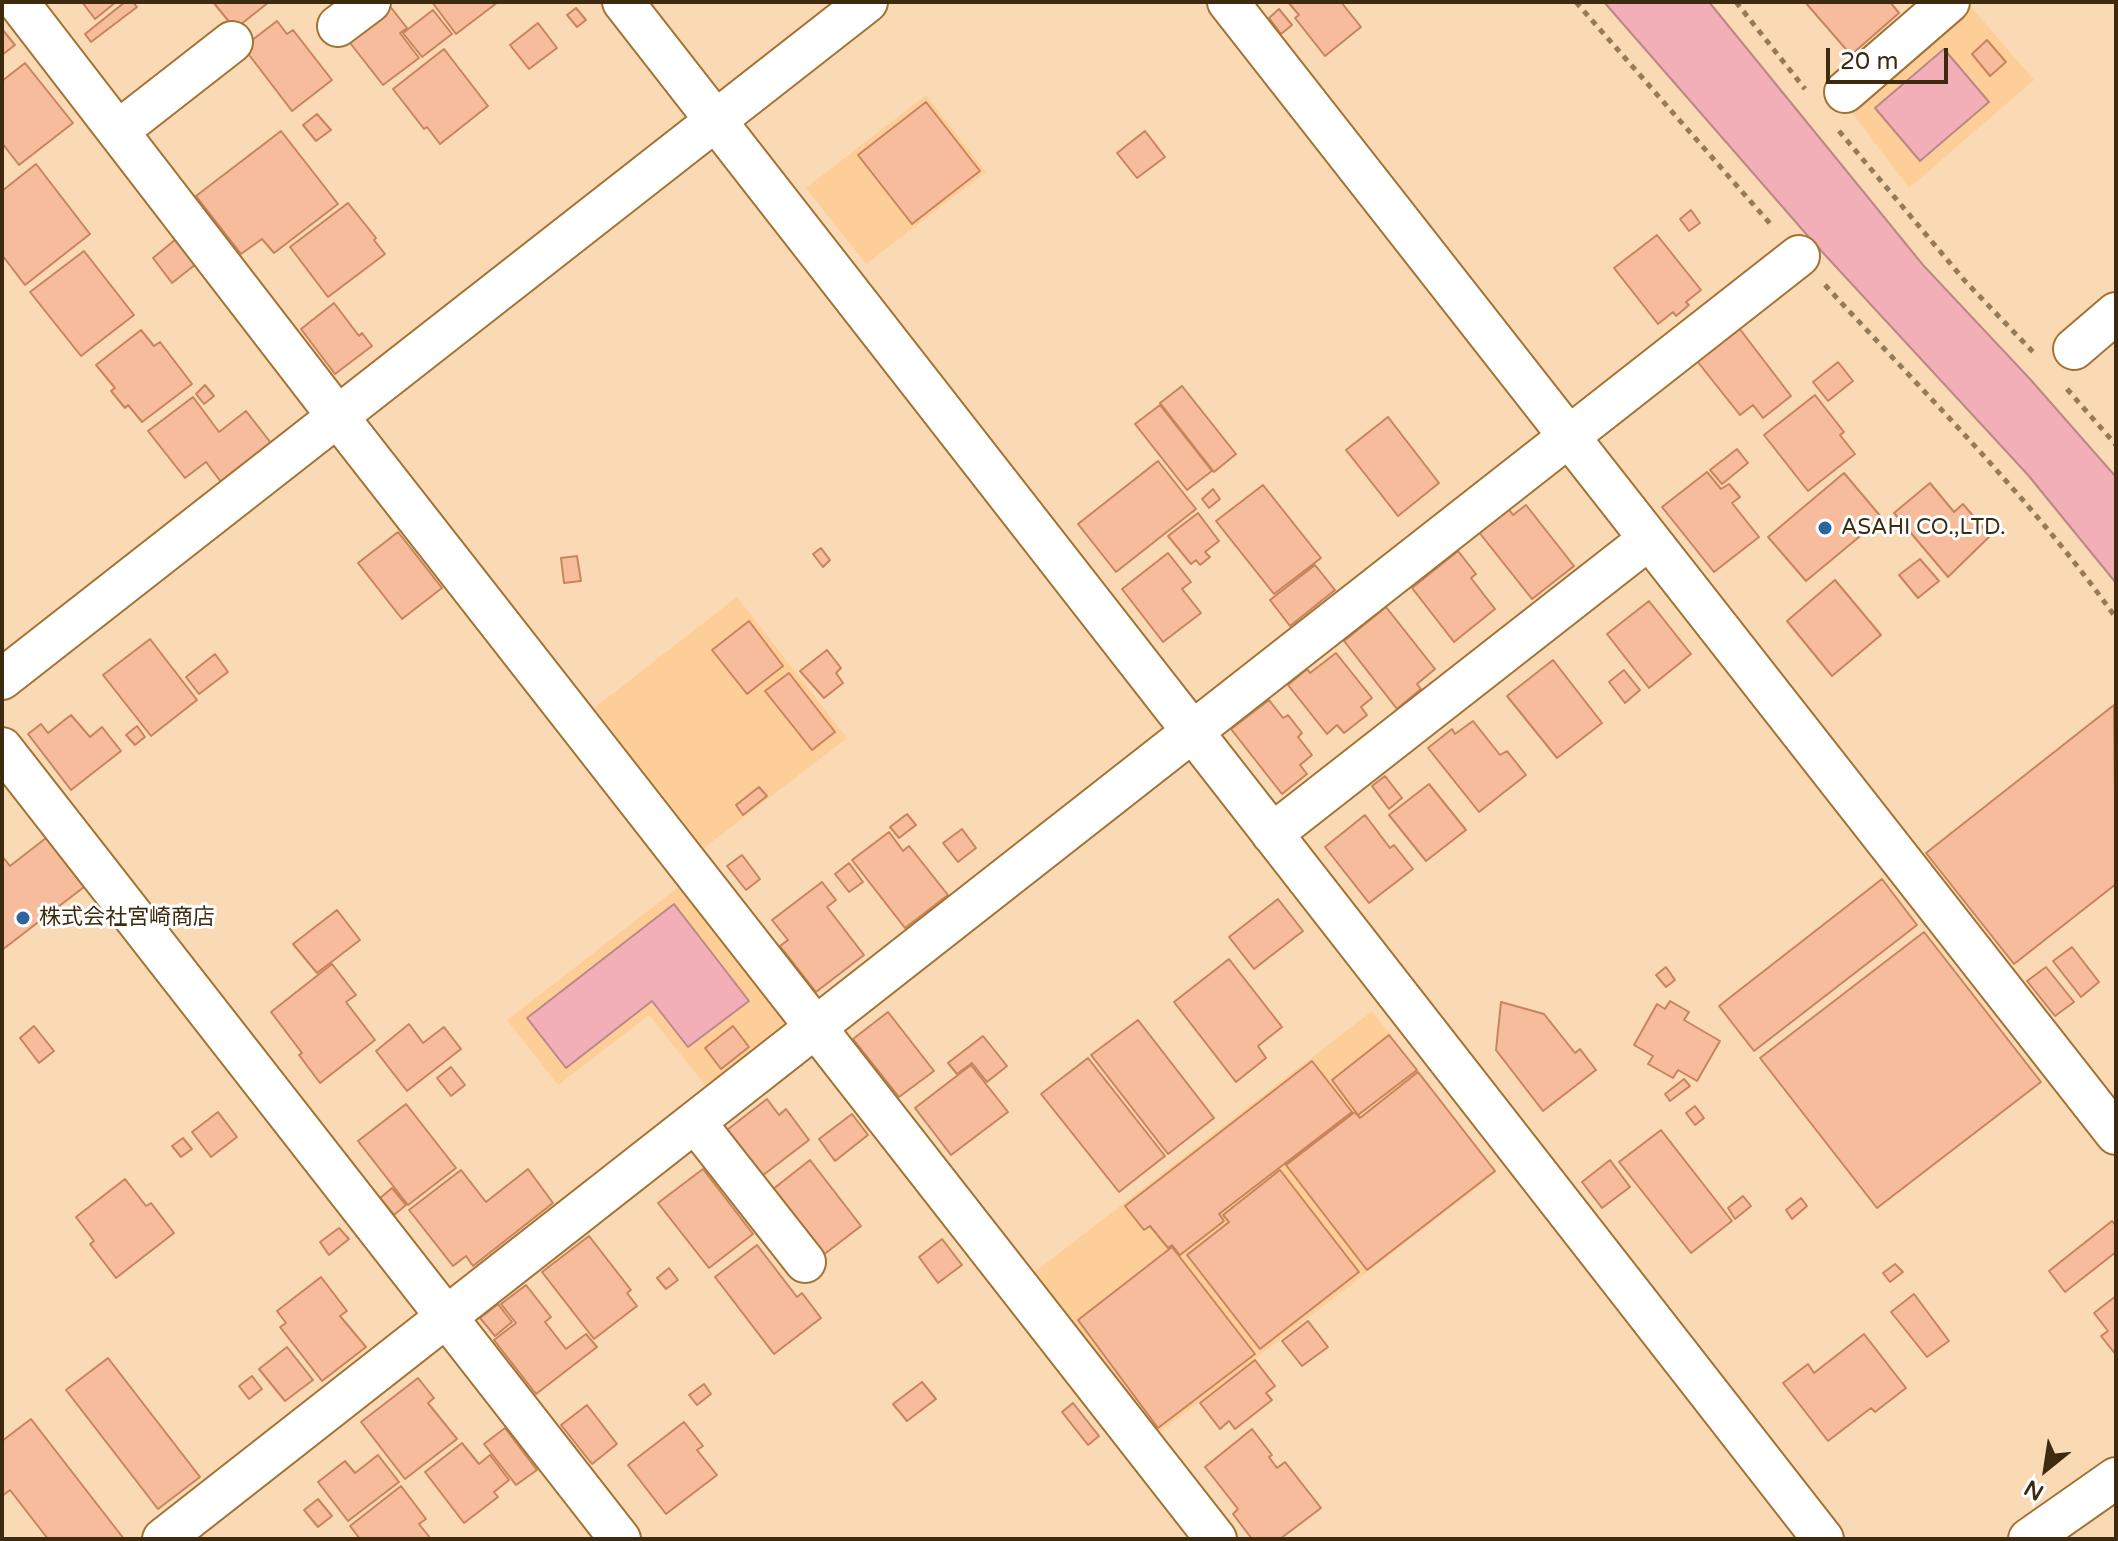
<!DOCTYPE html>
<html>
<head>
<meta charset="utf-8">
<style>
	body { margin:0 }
	#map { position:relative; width:2118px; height:1541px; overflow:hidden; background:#fadab5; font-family:"Varela Round",sans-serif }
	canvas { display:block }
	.frame { position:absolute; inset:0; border:4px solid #3e2a0f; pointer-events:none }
	.north { position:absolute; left:2006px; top:1429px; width:80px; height:80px; -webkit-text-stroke:6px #fff; paint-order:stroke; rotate:210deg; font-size:22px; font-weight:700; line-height:32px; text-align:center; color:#3e2a0f }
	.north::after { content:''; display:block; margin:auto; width:28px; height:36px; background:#3e2a0f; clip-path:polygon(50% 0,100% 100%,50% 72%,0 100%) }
	.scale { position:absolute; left:1826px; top:48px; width:122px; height:36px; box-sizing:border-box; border:4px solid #3e2a0f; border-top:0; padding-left:10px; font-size:24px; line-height:28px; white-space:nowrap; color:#3e2a0f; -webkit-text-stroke:6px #fff; paint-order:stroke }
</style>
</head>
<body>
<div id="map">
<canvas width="2118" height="1541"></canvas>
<div class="frame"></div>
<div class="north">N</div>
<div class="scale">20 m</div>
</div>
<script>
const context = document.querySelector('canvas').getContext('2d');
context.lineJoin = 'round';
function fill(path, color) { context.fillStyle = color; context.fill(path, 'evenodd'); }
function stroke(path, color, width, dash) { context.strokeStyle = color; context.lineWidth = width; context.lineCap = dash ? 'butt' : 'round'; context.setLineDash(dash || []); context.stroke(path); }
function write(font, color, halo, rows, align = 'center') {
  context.font = font + ' "Varela Round","Noto Sans JP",sans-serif'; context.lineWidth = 6; context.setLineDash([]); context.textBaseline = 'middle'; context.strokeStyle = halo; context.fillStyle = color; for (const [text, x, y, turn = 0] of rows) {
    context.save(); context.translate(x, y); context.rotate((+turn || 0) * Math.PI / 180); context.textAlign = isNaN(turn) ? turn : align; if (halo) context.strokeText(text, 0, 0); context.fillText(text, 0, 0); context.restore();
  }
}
fill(new Path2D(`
	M1967 2 2034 80 1909 188 1847 106Z
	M926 95 986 172 866 264 806 188Z
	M737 597 847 738 704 848 594 708Z
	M680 886 787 1023 706 1086 649 1015 558 1085 507 1020Z
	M1372 1011 1497 1172 1160 1432 1035 1272Z`), '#fdce98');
const water = new Path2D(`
	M1604 2H1709L1923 265 2030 379 2116 477V583L2028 475 1814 243Z
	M1944 49 1989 102 1920 161 1875 108Z
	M674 904 749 1001 688 1047 652 1001 566 1068 527 1018Z`);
fill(water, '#f2afb8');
stroke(water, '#bc8785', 2);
const building = new Path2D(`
	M82 2H116L95 19Z
	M125 2H133L137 7 91 42 85 34Z
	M213 2H269L235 29Z
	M432 2H498L456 34Z
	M1288 2H1341L1361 27 1325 56 1295 18 1299 15Z
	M1805 2H1890L1899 13 1851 55Z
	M389 5 407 28 400 33 419 58 383 85 347 39Z
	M576 8 586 20 577 27 567 15Z
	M1279 9 1292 25 1281 34 1269 18Z
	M433 10 452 34 422 57 403 33Z
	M277 21 287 34 293 30 332 80 292 111 243 47Z
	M538 23 557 48 529 69 510 45Z
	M2 29 15 45 2 55Z
	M1987 40 2006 62 1990 76 1972 54Z
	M444 49 488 106 440 144 427 127 424 129 393 89Z
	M25 63 73 123 19 165 2 143V81Z
	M926 102 980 171 912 224 858 155Z
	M317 114 331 130 316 141 303 125Z
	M281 131 338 204 274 253 262 239 241 254 196 196Z
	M1145 131 1165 157 1137 178 1117 153Z
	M36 164 90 234 25 285 2 255V191Z
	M348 203 376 238 374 240 385 254 328 297 290 247Z
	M1691 210 1700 223 1689 231 1680 219Z
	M1657 235 1701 290 1686 302 1689 305 1676 316 1673 312 1658 324 1614 268Z
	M176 239 196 264 172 283 153 258Z
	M84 251 134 315 81 356 30 292Z
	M334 303 359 336 362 333 372 346 335 374 301 329Z
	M1739 328 1791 396 1763 418 1753 405 1740 415 1697 361Z
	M141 330 154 346 160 342 192 384 142 422 128 405 125 408 111 391 115 388 96 365Z
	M1838 362 1853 381 1828 401 1813 382Z
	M205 385 214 396 204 404 196 394Z
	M1182 386 1236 454 1214 472 1160 403Z
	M1815 395 1844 432 1840 435 1855 454 1808 491 1764 435Z
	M193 397 219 432 246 411 271 443 221 482 206 462 185 478 148 431Z
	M1160 405 1212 471 1187 490 1135 424Z
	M1388 417 1439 483 1398 516 1346 450Z
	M1737 449 1748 463 1722 484 1710 470Z
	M1158 461 1196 509 1116 572 1078 524Z
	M1707 472 1721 489 1729 484 1740 497 1732 503 1759 537 1714 572 1662 507Z
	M1844 473 1882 518 1806 581 1768 537Z
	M1930 483 1954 512 1963 504 1990 536 1948 577 1894 513Z
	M1263 485 1321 558 1274 594 1216 521Z
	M1213 489 1220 499 1209 508 1202 499Z
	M1526 505 1574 566 1532 599 1478 531 1508 508 1513 515Z
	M1198 513 1219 541 1205 552 1210 557 1200 565 1196 560 1191 564 1168 536Z
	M398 532 442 588 402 619 358 563Z
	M821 548 830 560 823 567 813 554Z
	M1458 551 1476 574 1471 578 1495 609 1454 642 1412 588Z
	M1168 553 1191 582 1182 589 1201 613 1163 642 1122 589Z
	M577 556 581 581 564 583 561 558Z
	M1920 559 1939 581 1918 598 1899 575Z
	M1315 565 1335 590 1290 626 1270 600Z
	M1835 580 1881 635 1832 676 1787 621Z
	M1649 601 1691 654 1649 688 1607 634Z
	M1386 607 1435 669 1417 684 1421 689 1397 709 1344 641Z
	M749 621 783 666 747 694 712 650Z
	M150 639 197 700 151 736 103 675Z
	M827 650 841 668 836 673 843 683 824 698 800 671Z
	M1336 653 1372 698 1361 707 1367 715 1344 733 1337 725 1327 734 1288 685 1307 669 1310 673Z
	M215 654 228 672 199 694 186 677Z
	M1553 660 1602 723 1557 758 1507 696Z
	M1624 670 1640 690 1625 703 1609 682Z
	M789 673 835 732 812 750 765 691Z
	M1269 700 1283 718 1288 715 1302 733 1298 737 1312 755 1300 765 1307 774 1282 794 1231 729Z
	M2114 705 2116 884 2014 964 1926 853Z
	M71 715 90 737 102 727 121 751 71 790 28 734 41 724 48 733Z
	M1473 721 1500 755 1507 751 1526 775 1479 812 1428 748 1452 729 1455 734Z
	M137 726 145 737 135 745 126 735Z
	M1385 776 1402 798 1389 809 1372 786Z
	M1429 784 1466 830 1426 861 1389 815Z
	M759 787 767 796 743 815 736 805Z
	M907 814 916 825 899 838 890 827Z
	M1365 815 1390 848 1394 845 1413 869 1369 903 1325 847Z
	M962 829 976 848 958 862 943 843Z
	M889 832 903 851 909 846 948 895 905 928 852 860Z
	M46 838 84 887 2 950V856L10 866Z
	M742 855 760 879 746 890 727 866Z
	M849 863 863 882 849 892 835 874Z
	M1882 879 1917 925 1754 1051 1719 1006Z
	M822 882 836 900 827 907 864 955 816 992 780 946 788 940 772 920Z
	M1278 899 1303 931 1254 969 1229 937Z
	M337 910 360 940 317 973 293 944Z
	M1924 932 2041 1082 1877 1208 1760 1058Z
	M2072 947 2099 982 2081 997 2053 961Z
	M1229 959 1282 1027 1258 1046 1266 1058 1236 1082 1174 1002Z
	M332 964 356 995 346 1002 375 1040 320 1083 299 1055 302 1053 271 1012Z
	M1666 967 1675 980 1666 987 1656 975Z
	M2046 967 2074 1002 2055 1016 2027 981Z
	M1670 1001 1689 1012 1684 1020 1720 1041 1697 1081 1678 1070 1673 1078 1648 1064 1653 1056 1634 1045 1657 1004 1665 1009Z
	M1501 1002 1544 1014 1575 1053 1580 1049 1596 1070 1543 1111 1496 1050Z
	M888 1012 934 1071 899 1097 853 1039Z
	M1138 1020 1214 1118 1168 1154 1091 1055Z
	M409 1024 423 1043 444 1027 461 1049 407 1091 376 1051Z
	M34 1026 54 1051 39 1063 20 1038Z
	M733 1026 749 1047 721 1069 705 1048Z
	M1389 1035 1417 1070 1358 1115 1332 1080Z
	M983 1036 1007 1066 987 1082 972 1063 957 1074 948 1063Z
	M1088 1058 1165 1156 1119 1192 1041 1094Z
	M1312 1061 1352 1112 1219 1214 1224 1221 1180 1255 1172 1245 1168 1248 1150 1226 1144 1230 1125 1206Z
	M971 1065 1008 1112 951 1155 915 1108Z
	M451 1067 465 1085 451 1096 437 1078Z
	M1418 1072 1495 1171 1367 1270 1286 1165 1355 1112 1360 1118Z
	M1684 1079 1690 1086 1670 1101 1665 1094Z
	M767 1099 779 1115 786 1109 809 1140 758 1179 723 1133Z
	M406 1104 456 1168 408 1205 358 1141Z
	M1695 1106 1704 1118 1695 1125 1686 1113Z
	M218 1112 237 1137 211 1157 192 1132Z
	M852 1114 868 1135 835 1161 819 1139Z
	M1661 1130 1732 1221 1691 1253 1619 1162Z
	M183 1138 192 1149 181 1157 172 1146Z
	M810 1160 861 1226 818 1259 768 1193Z
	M1610 1160 1630 1187 1602 1208 1582 1182Z
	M528 1169 553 1203 473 1266 466 1256 453 1266 409 1210 461 1170 486 1202Z
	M703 1169 753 1234 709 1268 658 1203Z
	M1280 1170 1359 1272 1260 1349 1187 1255 1229 1222 1223 1215Z
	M125 1179 146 1206 151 1203 174 1233 116 1278 90 1244 94 1241 76 1217Z
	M392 1188 406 1205 394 1215 380 1198Z
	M1743 1196 1751 1206 1735 1219 1728 1208Z
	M1801 1198 1807 1206 1792 1219 1786 1210Z
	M2112 1221 2116 1226V1252L2065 1292 2049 1271Z
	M339 1228 349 1239 329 1255 320 1242Z
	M589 1236 631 1290 627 1293 637 1306 594 1339 542 1272Z
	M942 1239 962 1265 938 1283 919 1257Z
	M757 1245 797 1297 802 1293 821 1318 774 1354 715 1277Z
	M1172 1247 1255 1354 1158 1428 1078 1320Z
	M1895 1264 1903 1272 1890 1282 1883 1273Z
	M669 1268 678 1280 666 1289 657 1278Z
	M321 1277 347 1311 340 1316 366 1347 322 1381 280 1327 286 1323 277 1311Z
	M526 1285 551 1317 545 1322 566 1349 586 1334 597 1347 536 1394 494 1340 516 1323 501 1304Z
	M1914 1294 1949 1341 1927 1357 1891 1312Z
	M2116 1296V1355L2101 1336 2108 1331 2094 1313Z
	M498 1304 512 1322 495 1336 480 1318Z
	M1308 1321 1328 1347 1302 1366 1282 1341Z
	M1864 1334 1906 1388 1875 1412 1871 1408 1828 1441 1783 1383 1808 1364 1814 1373Z
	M287 1347 313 1380 285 1401 259 1369Z
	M108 1358 200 1477 158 1509 66 1390Z
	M1255 1360 1275 1386 1266 1393 1272 1400 1235 1429 1229 1421 1220 1429 1200 1403Z
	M252 1376 262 1389 249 1399 239 1386Z
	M418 1378 434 1398 428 1403 457 1439 405 1479 361 1422Z
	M922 1382 936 1399 907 1421 893 1404Z
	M704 1384 711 1394 697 1405 689 1395Z
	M1073 1403 1099 1436 1088 1445 1062 1412Z
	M587 1405 617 1444 592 1464 561 1425Z
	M31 1419 124 1539H48L10 1490 2 1496V1441Z
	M684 1422 703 1446 697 1450 717 1475 666 1514 628 1465Z
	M505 1428 537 1470 516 1485 484 1444Z
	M1252 1429 1272 1455 1269 1457 1277 1468 1285 1462 1321 1508 1280 1539H1252L1233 1514 1238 1509 1205 1467Z
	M462 1443 479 1464 490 1455 509 1480 494 1492 498 1497 464 1523 425 1472Z
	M378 1455 399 1482 348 1521 318 1482 345 1461 355 1473Z
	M401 1486 426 1519 419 1524 431 1539H360L350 1526Z
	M318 1499 332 1516 318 1527 304 1510Z`);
fill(building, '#f6bc9c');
stroke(building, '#c8845d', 2);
const minor = new Path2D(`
	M18 2 338 417 1216 1539
	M623 2 1823 1539
	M1228 2 2116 1134
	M338 26 370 2
	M1845 92 1949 2
	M118 131 232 42
	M2074 349 2116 313
	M2 679 867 2
	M2 748 620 1539
	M1272 834 1649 539
	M695 1122 805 1262
	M163 1539 1799 256
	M2029 1539 2116 1478`);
stroke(minor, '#a37334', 44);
stroke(new Path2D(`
	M1576 2 1773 227
	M1736 2 1805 89
	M1839 131 1965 281 2033 352
	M1825 285C1924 393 2031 498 2116 618
	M2067 389 2116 445`), '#947b5b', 5, [6, 6]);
stroke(minor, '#fff', 40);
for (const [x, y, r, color] of [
	[1825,528,8,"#2b659d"],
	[23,918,8,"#2b659d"]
]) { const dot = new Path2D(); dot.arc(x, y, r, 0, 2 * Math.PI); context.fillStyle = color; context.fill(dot); stroke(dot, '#fff', 3); }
write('22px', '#3e2a0f', '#fff', [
	["ASAHI CO.,LTD.",1841,528],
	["株式会社宮崎商店",39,918]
], 'left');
</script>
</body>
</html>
